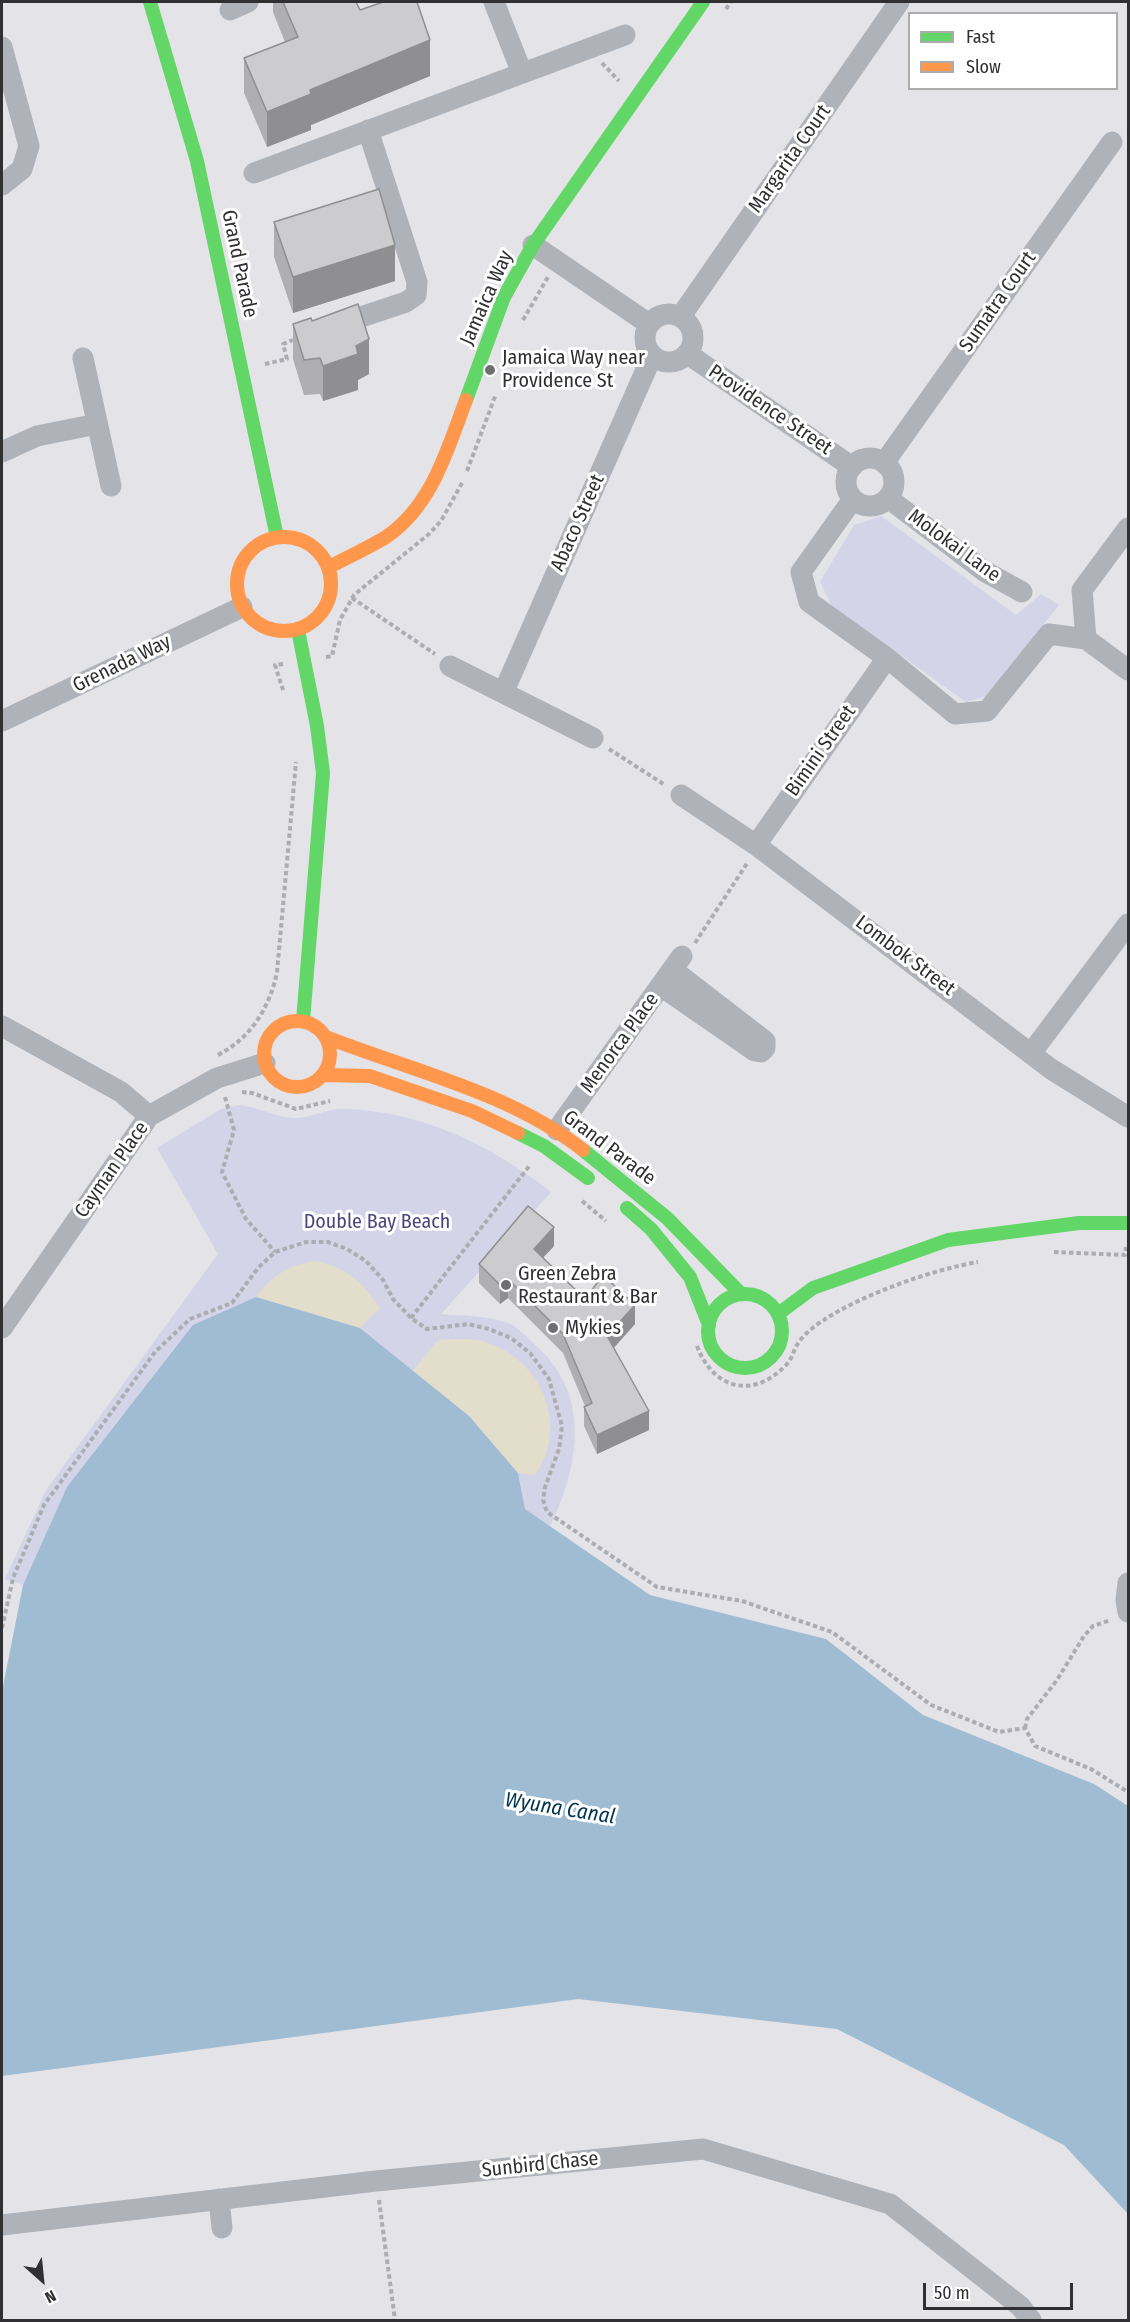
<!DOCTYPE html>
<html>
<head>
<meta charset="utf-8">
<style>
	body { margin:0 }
	#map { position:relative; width:1130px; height:2322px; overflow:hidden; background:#e3e3e8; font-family:"Fira Sans Condensed",sans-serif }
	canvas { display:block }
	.frame { position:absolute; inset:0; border:3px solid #303033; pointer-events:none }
	.legend { position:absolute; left:908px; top:12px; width:210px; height:78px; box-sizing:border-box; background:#fff; border:2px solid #acacad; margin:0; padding:8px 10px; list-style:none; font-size:18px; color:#303033 }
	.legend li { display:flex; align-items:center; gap:12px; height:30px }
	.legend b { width:30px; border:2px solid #acacad }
	.north { position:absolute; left:12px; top:2250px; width:60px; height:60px; -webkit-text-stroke:4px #fff; paint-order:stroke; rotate:153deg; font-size:16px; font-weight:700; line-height:24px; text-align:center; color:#303033 }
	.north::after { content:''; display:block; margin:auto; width:21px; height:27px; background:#303033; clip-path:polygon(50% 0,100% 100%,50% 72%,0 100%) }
	.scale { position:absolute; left:923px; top:2283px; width:150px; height:27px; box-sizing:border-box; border:3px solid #303033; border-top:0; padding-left:8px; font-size:18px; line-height:21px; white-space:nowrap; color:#303033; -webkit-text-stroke:4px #fff; paint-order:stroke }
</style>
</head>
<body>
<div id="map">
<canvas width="1130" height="2322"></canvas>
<div class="frame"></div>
<ul class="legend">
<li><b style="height:8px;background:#63d668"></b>Fast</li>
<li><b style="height:8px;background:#ff974d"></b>Slow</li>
</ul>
<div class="north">N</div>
<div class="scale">50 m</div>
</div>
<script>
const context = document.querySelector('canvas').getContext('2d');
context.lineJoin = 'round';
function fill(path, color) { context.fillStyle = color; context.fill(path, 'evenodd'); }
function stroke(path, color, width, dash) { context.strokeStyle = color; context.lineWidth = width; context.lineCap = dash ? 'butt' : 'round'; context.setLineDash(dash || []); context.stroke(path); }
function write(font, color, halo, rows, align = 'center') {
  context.font = font + ' "Fira Sans Condensed",sans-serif'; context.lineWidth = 6; context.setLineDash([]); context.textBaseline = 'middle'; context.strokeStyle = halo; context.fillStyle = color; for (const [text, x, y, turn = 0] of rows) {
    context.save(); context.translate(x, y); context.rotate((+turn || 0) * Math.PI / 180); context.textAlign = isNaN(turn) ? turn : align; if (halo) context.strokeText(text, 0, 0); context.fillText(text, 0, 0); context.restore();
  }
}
fill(new Path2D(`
	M881 516 1016 615 1041 594 1059 605 987 696 966 702 832 606 820 582 854 525Z
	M239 1105C257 1107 274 1116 292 1118 309 1119 325 1109 342 1109 419 1110 491 1145 551 1192L441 1314C464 1316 485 1315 508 1323 517 1326 526 1337 533 1343 592 1393 580 1464 550 1527L525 1509 518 1473 469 1416 360 1328 256 1297 67 1487 23 1585 5 1579 46 1490 218 1254 157 1148 221 1109Z`), '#d3d4e7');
fill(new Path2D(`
	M314 1261C345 1266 363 1282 380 1308L360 1328 256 1297C272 1276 287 1266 314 1261Z
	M450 1339C460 1340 472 1338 482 1341 540 1357 571 1425 535 1475L518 1473 469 1416 413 1371 438 1340Z`), '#e3decb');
fill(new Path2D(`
	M256 1297 360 1328 469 1416 518 1473 525 1509 650 1595 826 1639 923 1715 1094 1784 1128 1806V2214L1064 2145 837 2029 578 1999 2 2076V1692L23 1585 67 1487 193 1325Z`), '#a0bcd2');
stroke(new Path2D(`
	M726 9 731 2
	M602 63 619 81
	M523 320 548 277
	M265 364 287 359 283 344 293 340
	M467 471 496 394
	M352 598 435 654
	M326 657 332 656 340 620 354 595 429 534 441 521 462 483
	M283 664 275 665 284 693
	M609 749 665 785
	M695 943 748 862
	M218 1055C251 1038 270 1007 277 972L296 762
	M242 1092 252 1093 296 1109 330 1101
	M225 1097 234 1130 222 1172 246 1219 275 1252
	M582 1201 606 1221
	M1054 1252 1125 1255 1126 1247
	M411 1318 530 1165
	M697 1346C713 1389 753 1400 786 1365 792 1359 793 1352 797 1345 802 1336 815 1325 824 1320 861 1295 934 1269 978 1262
	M2 1628 13 1578 44 1505 155 1352 190 1319 232 1303 258 1268 275 1252 306 1242H328L347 1249 366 1261 383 1280 393 1299 411 1318 427 1329 468 1324 489 1329 511 1338 530 1353 549 1379 562 1426 559 1449 545 1487 543 1500 547 1512 657 1587 742 1601 832 1632 931 1705 999 1732 1025 1728 1035 1746 1091 1769 1128 1792
	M1025 1728 1027 1719 1057 1680 1084 1636 1093 1626 1111 1620
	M379 2200 395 2320`), '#acadb2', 4, [4.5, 3]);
stroke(new Path2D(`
	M494 2 522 73
	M230 10 248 2
	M2 47 29 146 22 169 2 185
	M254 173 625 35
	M533 245 649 324
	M645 338a24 24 0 1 1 48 0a24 24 0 1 1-48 0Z
	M681 316 899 2
	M334 326 406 302 416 295 417 282 368 130
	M688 354 852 467
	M83 358 111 486
	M2 452 37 436 97 424
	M846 482a24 24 0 1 1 48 0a24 24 0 1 1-48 0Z
	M884 463 1112 142
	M888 498 984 571 1022 592
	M853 499 801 572 809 602 887 658 955 714 987 711 1049 634 1086 639
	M1086 639 1082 590 1128 528
	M1086 639 1128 670
	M450 666 593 738
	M504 691 652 356
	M2 721 242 607
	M681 795 756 845 1051 1069 1128 1117
	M756 845 887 658
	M661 986 755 1051 761 1052 765 1048V1041L673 970
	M2 1026 121 1092 149 1116
	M1032 1052 1128 924
	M557 1130 682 956
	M2 1328 149 1116 217 1078 265 1063
	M1128 1583 1126 1600 1128 1612
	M219 2199 222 2228
	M2 2225 376 2181 703 2149 890 2204 1020 2306 1031 2320`), '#afb2b8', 21);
stroke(new Path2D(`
	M150 2 197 161 277 537
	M466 400 504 297 533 245 703 2
	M298 630 317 726 323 773 303 1021
	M518 1133 544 1146 588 1178
	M583 1150 667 1218 741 1294
	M627 1208 651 1229 690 1277 709 1325
	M708 1331a37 37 0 1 1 74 0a37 37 0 1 1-74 0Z
	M778 1314 813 1288 948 1240 1079 1223H1128`), '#63d668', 14);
stroke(new Path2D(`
	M237 584a47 47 0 1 1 94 0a47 47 0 1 1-94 0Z
	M329 567C348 557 368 548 386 537 432 506 447 450 466 400
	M264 1054a33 33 0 1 1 66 0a33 33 0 1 1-66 0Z
	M326 1037C412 1071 509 1092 583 1150
	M323 1075 370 1076 472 1111 518 1133`), '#ff974d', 14);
fill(new Path2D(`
	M273 2H356L360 10 430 76 311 125V130L267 147 244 93V58L285 42 273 12Z
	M274 222 395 281 293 313 274 257Z
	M312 321 369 374 358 380V390L323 401 320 394 304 395 293 359V324Z
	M554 1246 543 1258 585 1299 635 1324 614 1348 649 1430 597 1454 584 1426V1407L585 1406 563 1353 508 1298 500 1304 479 1283V1264Z`), '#afafb1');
fill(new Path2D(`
	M430 40V76L311 125V130L267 147V112L310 90Z
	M395 245V281L293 313V277Z
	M369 339V374L358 380V390L323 401V366Z
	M554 1227V1246L534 1267V1249Z
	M508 1279V1298L500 1304V1285Z
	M635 1305V1324L607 1355V1336Z
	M649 1411V1430L597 1454V1435Z`), '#8f8e90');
const building = new Path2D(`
	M283 2H356L360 10 383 2H417L430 40 310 90 311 94 267 112 244 58 298 37Z
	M379 189 395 245 293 277 274 222Z
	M358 304 369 339 356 346 358 354 323 366 320 358 304 360 293 324 311 318 312 321Z
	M528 1206 554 1227 534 1249 585 1299 603 1275 635 1305 607 1336 649 1411 597 1435 584 1407 592 1403 563 1334 508 1279 500 1285 479 1264Z`);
fill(building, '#cccbce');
stroke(building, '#8f8e90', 1.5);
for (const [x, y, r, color] of [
	[490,370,6,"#6f6f72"],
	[506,1285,6,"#6f6f72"],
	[553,1328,6,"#6f6f72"]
]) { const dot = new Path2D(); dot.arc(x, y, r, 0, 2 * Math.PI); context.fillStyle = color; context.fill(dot); stroke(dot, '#fff', 2); }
write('20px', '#303033', '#fff', [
	["Margarita Court",790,159,-55],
	["Grand Parade",239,264,78],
	["Jamaica Way",487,298,-66],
	["Sumatra Court",998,302,-55],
	["Providence Street",770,410,34],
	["Abaco Street",578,523,-66],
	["Molokai Lane",954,546,36],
	["Grenada Way",122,664,-26],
	["Bimini Street",821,751,-55],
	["Lombok Street",905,956,37],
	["Menorca Place",620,1043,-54],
	["Grand Parade",609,1148,37],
	["Cayman Place",112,1170,-55],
	["Sunbird Chase",540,2165,-6]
]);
write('20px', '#303033', '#fff', [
	["Jamaica Way near",502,358],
	["Providence St",502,381],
	["Green Zebra",518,1274],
	["Restaurant & Bar",518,1297],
	["Mykies",565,1328]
], 'left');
write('20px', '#49477d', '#fff', [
	["Double Bay Beach",377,1222]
]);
write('italic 21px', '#003450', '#fff', [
	["Wyuna Canal",560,1809,9]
]);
</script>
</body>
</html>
